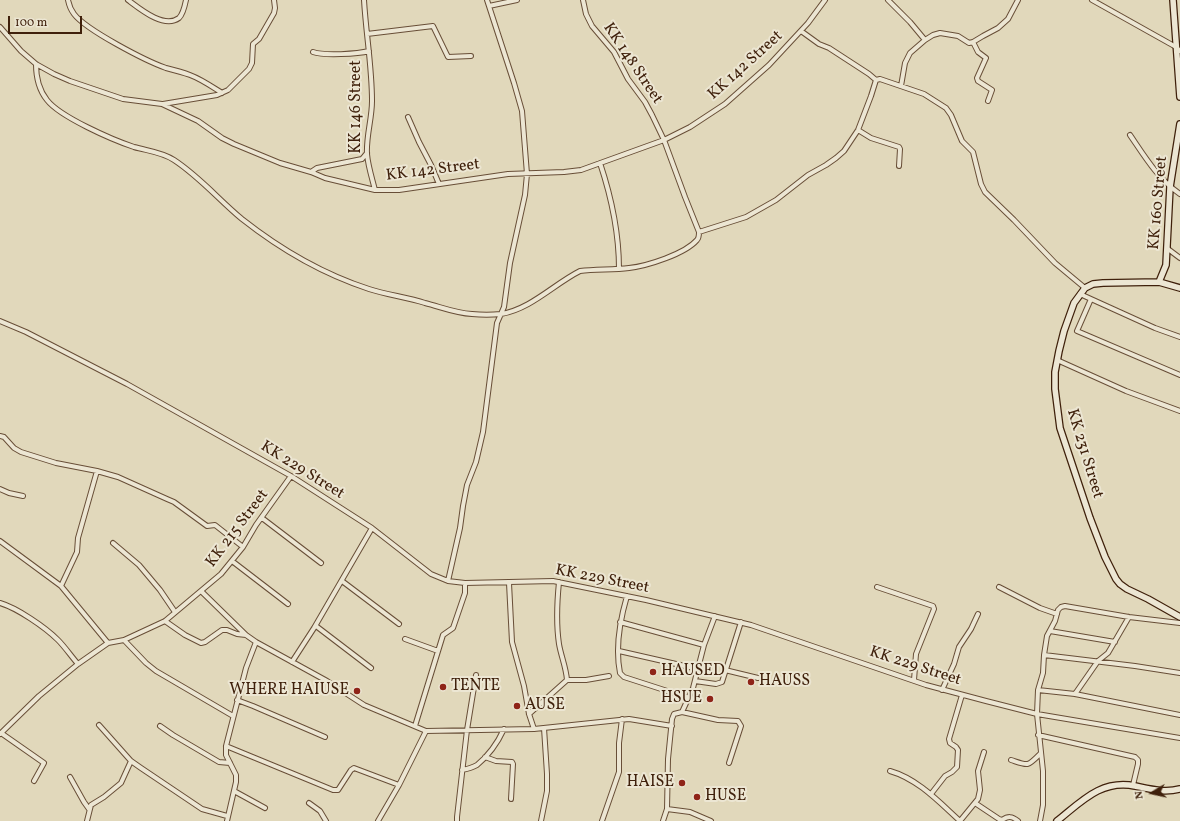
<!DOCTYPE html>
<html>
<head>
<meta charset="utf-8">
<style>
	body { margin:0 }
	#map { position:relative; width:1180px; height:821px; overflow:hidden; background:#e1d8bb; font-family:Vollkorn,serif }
	canvas { display:block }
	.north { position:absolute; left:1132px; top:773px; width:40px; height:40px; -webkit-text-stroke:3px #ece6d3; paint-order:stroke; rotate:261deg; font-size:11px; font-weight:700; line-height:16px; text-align:center; color:#3f200b }
	.north::after { content:''; display:block; margin:auto; width:14px; height:18px; background:#3f200b; clip-path:polygon(50% 0,100% 100%,50% 72%,0 100%) }
	.scale { position:absolute; left:8px; top:16px; width:74px; height:18px; box-sizing:border-box; border:2px solid #3f200b; border-top:0; padding-left:5px; font-size:12px; line-height:14px; white-space:nowrap; color:#3f200b; -webkit-text-stroke:3px #ece6d3; paint-order:stroke }
</style>
</head>
<body>
<div id="map">
<canvas width="1180" height="821"></canvas>
<div class="north">N</div>
<div class="scale">100 m</div>
</div>
<script>
const context = document.querySelector('canvas').getContext('2d');
context.lineJoin = 'round';
function stroke(path, color, width, dash) { context.strokeStyle = color; context.lineWidth = width; context.lineCap = dash ? 'butt' : 'round'; context.setLineDash(dash || []); context.stroke(path); }
function write(font, color, halo, rows, align = 'center') {
  context.font = font + ' Vollkorn,serif'; context.lineWidth = 4; context.setLineDash([]); context.textBaseline = 'middle'; context.strokeStyle = halo; context.fillStyle = color; for (const [text, x, y, turn = 0] of rows) {
    context.save(); context.translate(x, y); context.rotate((+turn || 0) * Math.PI / 180); context.textAlign = isNaN(turn) ? turn : align; if (halo) context.strokeText(text, 0, 0); context.fillText(text, 0, 0); context.restore();
  }
}
const street = new Path2D(`
	M68 0C69 5 71 10 74 14 86 30 146 61 166 68 174 70 182 72 190 75 201 79 211 86 222 93
	M128 0C140 9 164 29 179 18 183 14 185 5 186 0
	M364 0C366 34 372 67 372 101 372 119 366 136 367 154 368 166 372 178 375 190
	M888 0 910 22 925 40
	M1092 0 1176 47 1180 51
	M489 6 517 0
	M0 27 21 51 36 64 54 74 70 81 123 99 162 104 198 121 222 138 234 144 280 163 311 172 325 178 375 190H399L508 174 564 172 581 170 664 140 690 127 725 104 769 65 808 23 825 0
	M801 31 819 44 829 48 869 74 876 80 880 79 924 94 946 108 951 115 962 141 973 152 981 184 985 192 1014 220 1055 263 1085 288
	M367 34 433 26 448 57 471 56
	M973 42 978 52 986 58 977 78 978 81 992 90 988 101
	M313 52C324 56 358 54 369 51
	M36 64C36 76 39 90 47 100 60 117 113 140 134 147 148 151 162 152 174 160 200 177 219 200 242 219 280 249 323 274 369 289 387 295 407 297 425 303 441 307 455 313 472 314 481 315 492 315 501 314 531 309 554 284 580 271 596 269 613 270 629 268 647 266 685 254 697 240 699 238 699 235 699 232L685 197 664 140 652 115 645 102 628 79 614 52 592 26 586 14 583 0
	M901 86 905 63 910 53 925 40 933 35 940 33 958 36 969 43 973 42 983 36 998 28 1008 19 1018 0
	M163 104 217 95 228 90 249 69 252 63 253 44 259 39 274 13 275 8 274 0
	M408 117 419 142 431 165 439 184
	M858 130 871 138 899 147 900 149 899 166
	M1130 135C1145 157 1158 179 1180 194
	M600 163C611 196 619 234 619 269
	M311 172 317 168 362 159 367 153
	M699 232 746 217 776 200 808 175 826 165 836 158 844 151 858 130 871 96 876 80
	M1168 249 1180 258
	M1080 294 1155 328 1180 337
	M1091 299 1077 331 1180 375
	M0 321 26 332 127 384 291 476 372 528 431 574 448 581 465 583 553 581 646 600 751 625 926 685 986 701 1037 714 1180 738
	M1057 360 1126 391 1180 411
	M0 436 4 437 14 448 21 452 56 463 97 471 118 477 167 499 174 502 207 526 215 525 243 547
	M0 489 9 493 23 496
	M262 518 321 563
	M0 541 61 586 108 643
	M113 543 139 565 160 590 175 612
	M232 561 288 604
	M342 581 399 624
	M448 581 460 528 463 506 467 485 476 462 483 432 497 323 504 307 510 263 525 195 527 174 522 111 514 83 487 0
	M509 583 512 642 524 686 529 714 534 729
	M61 586 77 552 78 538 97 471
	M877 587 933 606 934 609 916 654 914 680
	M999 587 1040 608 1057 614
	M201 591 246 635
	M627 596C620 620 615 648 620 673L624 677 689 698
	M0 603C17 608 45 627 58 640 65 647 71 656 78 664
	M165 621 185 635 201 643 205 642 222 630H227L237 634 246 635 256 642 327 681 364 705 426 731 534 729 629 719 672 726
	M620 622 704 645
	M316 626 371 668
	M1050 631 1115 642
	M405 639 438 651
	M124 640 146 663 156 671 233 716
	M619 651 698 669
	M1044 655 1135 666 1180 673
	M292 662 314 628 372 528
	M725 670 758 678
	M567 680H586L609 676
	M695 681 716 684 722 682 741 622
	M942 690 954 664 959 647 971 629 978 614
	M1038 690 1075 694 1180 715
	M1075 694 1098 661 1108 653 1129 617
	M237 700 253 706 325 737
	M682 712 718 720 738 721 741 726 729 763
	M529 714 567 680C566 667 561 656 559 644 556 624 557 602 559 582
	M99 725 131 761 141 768 202 809 227 816
	M160 726 173 735 219 762 230 763
	M415 726 443 635 453 628 465 593V583
	M1 733 44 763 34 781
	M0 734 39 696 78 664 108 643 124 640 165 621 221 574 243 547 256 525 291 476
	M1038 735 1135 757 1138 760V764L1133 785
	M226 746 333 790H338L351 770 354 768 399 785
	M485 757 496 761 512 762 513 764 511 799
	M1011 760C1029 766 1027 767 1041 753
	M462 770C467 769 472 768 477 765 488 756 498 742 504 729
	M890 771C918 779 939 802 960 821
	M70 777 84 802 89 809
	M234 791 265 808
	M931 794 945 776 952 772 957 767 958 750 956 747 950 743 949 739 962 695
	M309 803 320 811 326 821
	M975 803 999 819 1002 820C1008 816 1012 816 1018 821
	M667 809 690 812 711 821
	M87 821 91 805 104 797 121 783 131 761
	M227 821 236 782V775L226 755V746L246 668 256 642
	M378 821 399 785 426 731
	M457 821V817L467 730 476 675
	M541 821 547 791V774L544 728
	M602 821 619 772V743L622 719
	M663 821 667 809 668 759 672 719 674 714 682 712 693 688 704 645 715 616
	M960 821 978 799 980 790 978 771 984 752
	M1040 821 1043 805V771L1037 714 1038 690 1043 673 1044 655 1047 636 1055 621 1058 610 1061 607 1065 606 1129 617 1180 623`);
const secondary = new Path2D(`
	M1173 0 1180 97
	M1159 282 1166 265 1170 187 1180 124
	M1180 288 1159 282 1103 283 1093 284 1085 288 1074 303 1064 331 1059 351 1055 372V389L1060 428 1090 518 1105 557 1116 579 1120 584 1127 589 1148 599 1180 617
	M1057 821C1081 802 1101 779 1135 786 1150 789 1164 793 1180 789`);
stroke(street, '#684e37', 6);
stroke(secondary, '#3f200b', 8);
stroke(street, '#ece6d3', 4);
stroke(secondary, '#ece6d3', 5.5);
for (const [x, y, r, color] of [
	[653,672,4,"#8f2418"],
	[751,682,4,"#8f2418"],
	[443,687,4,"#8f2418"],
	[357,691,4,"#8f2418"],
	[710,699,4,"#8f2418"],
	[517,706,4,"#8f2418"],
	[682,783,4,"#8f2418"],
	[697,797,4,"#8f2418"]
]) { const dot = new Path2D(); dot.arc(x, y, r, 0, 2 * Math.PI); context.fillStyle = color; context.fill(dot); stroke(dot, '#ece6d3', 1.5); }
write('16px', '#3f200b', '#ece6d3', [
	["KK 148 Street",632,64,56],
	["KK 142 Street",746,66,-42],
	["KK 146 Street",357,107,-90],
	["KK 142 Street",433,171,-7],
	["KK 160 Street",1159,203,-85],
	["KK 231 Street",1084,454,73],
	["KK 229 Street",302,471,32],
	["KK 215 Street",238,529,-53],
	["KK 229 Street",602,580,11],
	["KK 229 Street",915,667,18]
]);
write('16px', '#3f200b', '#ece6d3', [
	["HAUSED",661,672],
	["HAUSS",759,682],
	["TENTE",451,687],
	["WHERE HAIUSE",349,691,"right"],
	["HSUE",702,699,"right"],
	["AUSE",525,706],
	["HAISE",674,783,"right"],
	["HUSE",705,797]
], 'left');
</script>
</body>
</html>
